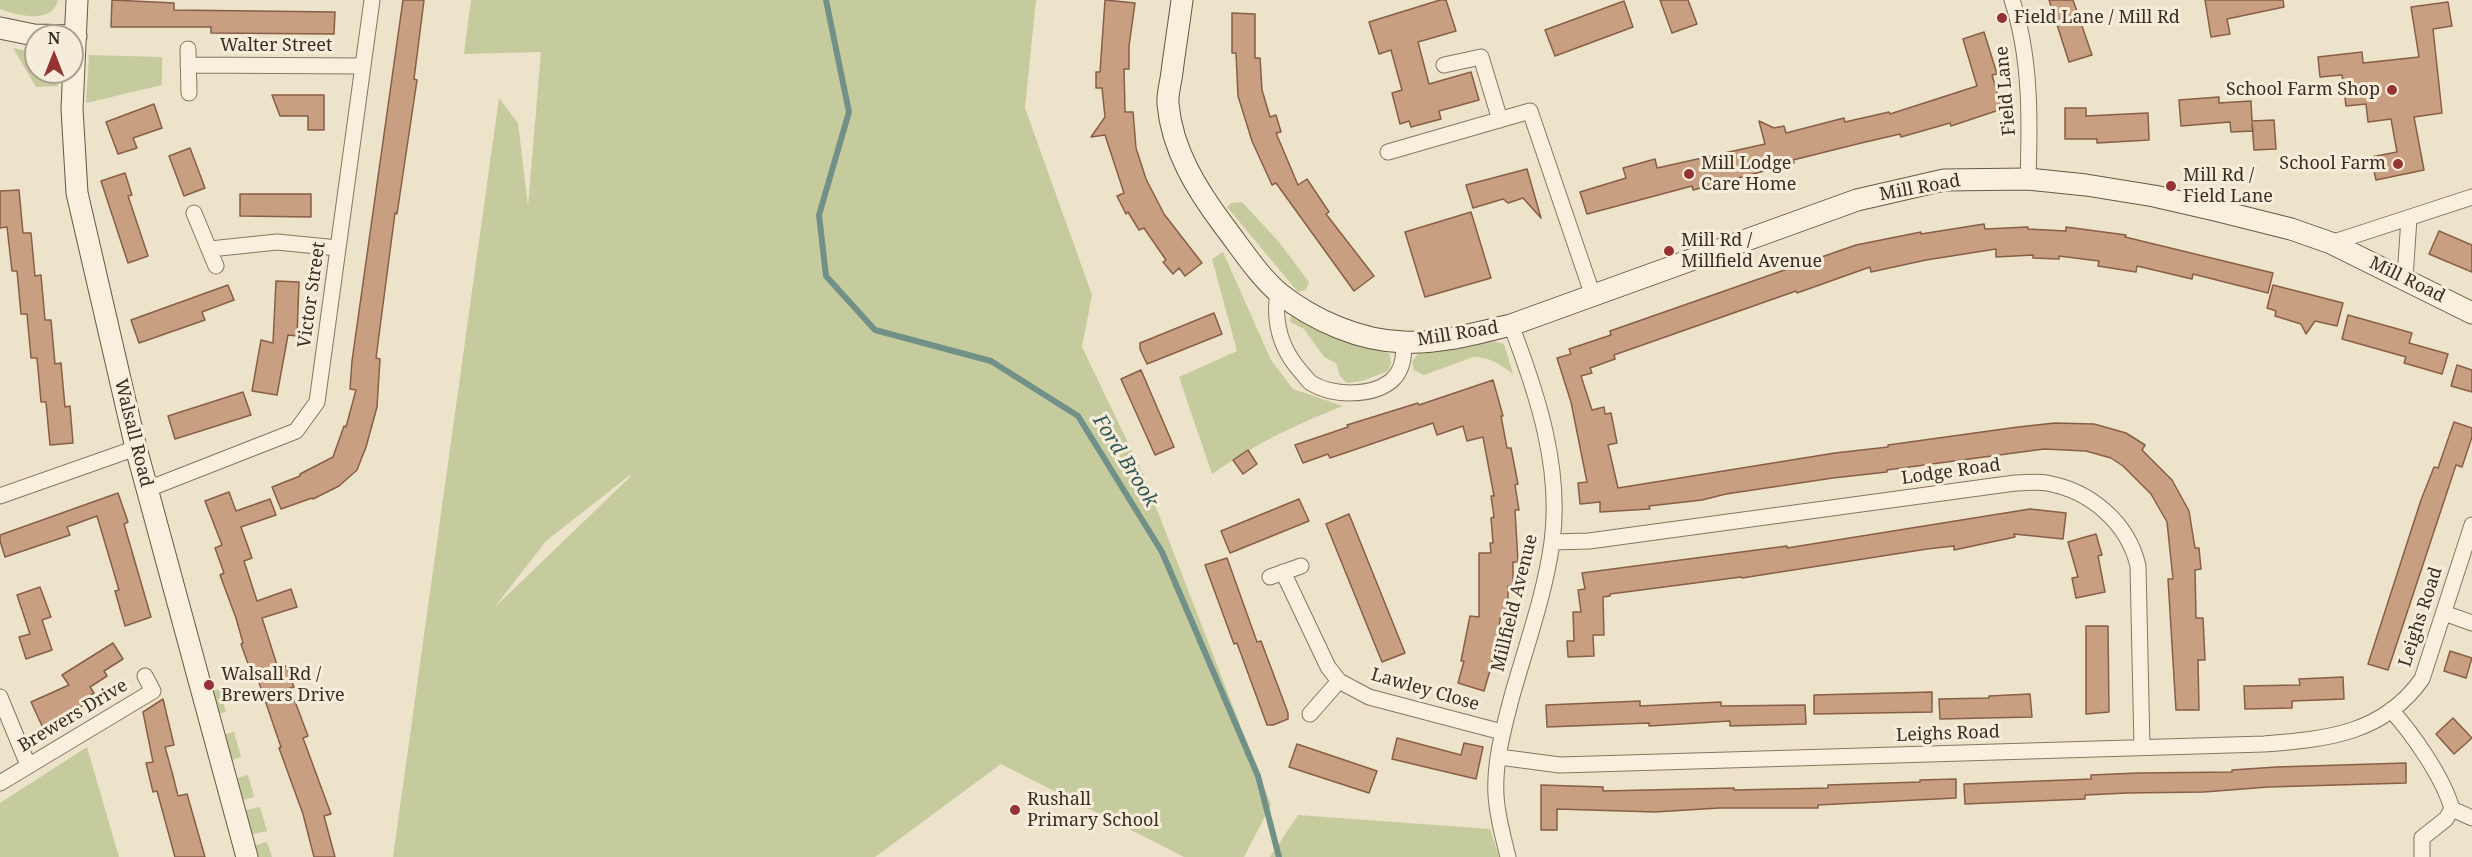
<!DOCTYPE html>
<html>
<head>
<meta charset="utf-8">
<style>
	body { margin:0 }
	#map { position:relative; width:2472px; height:857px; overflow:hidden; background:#ede2ca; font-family:"Noto Serif",serif }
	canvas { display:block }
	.north { position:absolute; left:24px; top:24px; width:60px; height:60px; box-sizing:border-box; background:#f5edd9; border:2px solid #aaa090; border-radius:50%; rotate:0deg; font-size:16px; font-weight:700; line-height:24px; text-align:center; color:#3a2d22 }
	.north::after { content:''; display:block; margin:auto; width:21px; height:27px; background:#953233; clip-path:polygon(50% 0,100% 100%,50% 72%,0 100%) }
</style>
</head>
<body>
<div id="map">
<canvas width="2472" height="857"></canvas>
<div class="north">N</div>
</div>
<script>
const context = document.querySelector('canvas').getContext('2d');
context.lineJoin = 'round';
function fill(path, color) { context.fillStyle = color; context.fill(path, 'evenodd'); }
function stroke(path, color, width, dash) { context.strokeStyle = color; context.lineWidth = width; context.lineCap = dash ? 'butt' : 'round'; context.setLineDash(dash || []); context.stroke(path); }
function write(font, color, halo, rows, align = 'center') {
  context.font = font + ' "Noto Serif",serif'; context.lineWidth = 6; context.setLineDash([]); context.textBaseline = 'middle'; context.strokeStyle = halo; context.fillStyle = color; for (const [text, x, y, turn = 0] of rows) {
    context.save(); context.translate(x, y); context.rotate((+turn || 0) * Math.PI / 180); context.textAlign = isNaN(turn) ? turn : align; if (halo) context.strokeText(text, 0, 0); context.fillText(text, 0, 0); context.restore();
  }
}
fill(new Path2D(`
	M0 0H58C52 25 17 15 0 9Z
	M471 0H1036L1025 108 1092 295 1082 347 1144 476 1271 805 1244 857H1184L1001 764 875 857H393L499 98 518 123 528 206 541 52 464 54ZM630 475 631 476 494 608 546 541Z
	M13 48 36 53V72H57L58 86 36 87Z
	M89 55 162 57V85L86 103Z
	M1242 202 1279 242 1309 282 1306 290 1298 292 1227 207 1231 203Z
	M1223 252 1271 360 1293 389 1343 406C1292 426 1257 443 1212 474L1179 377 1237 351 1212 259Z
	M1291 314 1336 337 1390 354 1391 363 1388 371 1362 381 1347 383 1340 376 1336 363 1324 357 1304 329 1290 322Z
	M1493 341 1504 344 1513 374C1500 364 1490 357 1473 357L1424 375 1414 370 1412 362 1419 352Z
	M220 689 226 712 214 715 208 692Z
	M234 732 241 757 229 761 221 735Z
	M87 747 119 857H0V803Z
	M248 775 254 797 239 801 233 779Z
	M260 807 267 831 249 835 242 811Z
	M1298 815 1490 829 1499 857H1270Z
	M267 842 272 857H256L252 846Z`), '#c6cb9e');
stroke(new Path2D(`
	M826 0 849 112 819 215 826 276 875 330 991 361 1078 416 1162 552 1258 776 1279 857`), '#719088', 6);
const building = new Path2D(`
	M112 0 174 3V10L335 12 334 34 211 33V27H111Z
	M403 0H424L414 79 417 80 397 214 395 213 376 358 380 359 377 407 366 447 357 470 339 486 313 499 312 498 281 509 272 487 300 476V474L333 457 344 426 346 427 356 390 350 389 352 361Z
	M1105 0 1135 3 1129 46V69H1124L1125 112H1133L1136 148 1146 179 1164 214 1202 263 1185 276 1179 268 1173 274 1163 262 1166 260 1144 228 1139 230 1128 212 1126 214 1117 196 1124 193 1105 135 1091 137 1105 117 1102 88H1096V72H1100Z
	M1440 0H1446L1456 31 1418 42 1429 84 1471 72 1479 100 1439 111 1441 119 1411 127 1409 121 1400 124 1392 93 1402 90 1391 50 1379 54 1369 22Z
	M1660 0H1688L1697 24 1672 33Z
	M2049 0H2073L2092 55 2069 62Z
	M2205 0H2283L2284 7 2227 19 2230 34 2211 37Z
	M1624 1 1633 27 1555 56 1545 30Z
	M2448 2 2452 26 2433 29 2442 113 2414 117 2424 170 2376 180 2371 157 2397 152 2391 119 2368 122 2366 104 2346 106 2342 75 2320 77 2318 57 2362 52 2363 63 2419 57 2411 7Z
	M1232 13 1255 14V58H1260L1262 90 1270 117 1276 115 1281 132 1276 133 1298 185 1307 179 1329 212 1326 214 1374 276 1354 291 1276 183 1272 185 1252 141 1238 96 1236 53H1232Z
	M1984 32 1997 74 1992 75 2002 109 1951 126 1950 123 1901 137 1900 134 1857 144 1793 160 1794 163 1716 184 1693 190 1692 186 1587 214 1580 192 1626 178 1623 168 1655 159 1657 168 1765 144 1759 121 1774 128 1784 126 1786 133 1844 118 1845 122 1889 112 1890 114 1977 86 1963 39Z
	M272 95H324V130H308V116H280Z
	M2219 97V103L2251 101 2252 121 2274 120 2276 149 2254 150 2252 123 2253 131 2231 132 2230 122 2181 126 2179 100Z
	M154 104 162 128 133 138 137 148 118 154 106 122Z
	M2065 108H2086V116L2148 113 2149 140 2097 143V139H2065Z
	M190 148 205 188 184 196 169 156Z
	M1527 169 1541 218 1523 198 1508 203 1503 199 1473 208 1466 185Z
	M125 173 132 195 128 196 148 256 128 263 101 181Z
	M19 190 23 233H31L35 276 41 275 45 320H51L55 364 61 363 65 407 70 406 73 443 50 445 46 402H41L37 358H31L27 314H21L17 271H12L7 227 0 228V191Z
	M240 194H311V217L240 216Z
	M1471 212 1491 278 1425 297 1405 232Z
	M1984 224 1985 229 2028 227V229L2066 231V227L2126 235 2125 237 2273 273 2268 293 2193 274 2192 279 2137 266 2136 272 2098 266 2099 261 2059 256V259L2033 258V255L1996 257V249L1926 260 1871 272 1870 267 1797 293 1796 291 1614 355 1615 359 1590 368 1592 373 1581 376 1592 410 1604 407 1605 414 1611 413 1617 443 1608 445 1618 488 1835 453 1888 447V445L2018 427 2055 423 2094 424 2126 433 2145 445 2142 450 2172 480 2189 511 2195 548H2199L2201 569 2195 570 2196 618H2203L2205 660H2198L2199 710H2176L2168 579H2173L2167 522 2151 494 2123 466 2111 458 2086 451 2044 449 1887 470V472L1833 478 1726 494 1702 500 1649 506 1650 509 1600 512V502L1580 504 1578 483 1587 482 1571 402 1557 358 1571 354 1569 349 1611 335 1610 331 1856 245 1921 232V234Z
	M2439 231 2472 245V272L2429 254Z
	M276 281 299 282 297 336 288 335 277 395 252 391 261 340 273 343Z
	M228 285 234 300 202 312 205 320 139 343 131 320Z
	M2273 285 2343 303 2337 326 2315 321 2306 334 2301 324 2275 316 2276 311 2267 308Z
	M1214 313 1222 334 1147 364 1140 349V343Z
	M2348 315 2412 333 2409 343 2448 354 2442 374 2404 363 2406 357 2342 339Z
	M2457 365 2472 370V392L2451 386Z
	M1141 370 1174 447 1155 455 1121 379Z
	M1493 380 1503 416H1501L1507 448H1511L1518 484 1515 485 1519 510H1515L1518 562H1513V586H1508V616L1501 615 1491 667 1484 691 1458 683 1464 661H1461L1470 616 1479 617V553H1491L1490 543H1493L1491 518 1494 517 1491 496H1494L1483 437 1467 441 1463 426 1437 435 1433 423 1330 458 1328 454 1303 463 1295 445 1348 427 1347 425 1418 403 1419 405Z
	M243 392 251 415 175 439 168 416Z
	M2454 422 2472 428V437L2462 467 2456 465 2388 670 2368 664 2421 500 2434 467 2438 468Z
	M1248 450 1257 464 1243 474 1233 460Z
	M229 492 236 511 270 499 276 515 241 527 252 558 244 561 257 601 291 589 297 607 262 618 278 668 286 666 294 687 290 688 308 736 303 738 331 814 324 816 335 857H314L303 814 279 748 281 747 255 671 251 672 241 644 243 643 236 618 220 575 224 573 215 548 222 545 205 501Z
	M118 493 128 522 124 524 151 617 125 626 115 591 119 590 97 516 67 527 70 535 5 557 0 541V535Z
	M1299 499 1309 521 1230 553 1221 531Z
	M2030 509 2066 513 2063 539 2014 534 2015 537 1954 550V546L1927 549 1742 578 1741 577 1610 594V596L1603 597 1604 635H1593L1594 656 1568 657 1567 641H1574L1573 612H1581L1578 590 1585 589 1582 573 1787 546V548Z
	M1349 514 1405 653 1382 662 1326 524Z
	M2096 534 2102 555 2098 556 2105 592 2076 598 2072 578 2078 577 2068 542Z
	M1227 558 1257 642 1261 641 1288 713V719L1273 725H1267L1237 643 1234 644 1205 565Z
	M40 587 51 617 42 620 52 650 26 659 19 637 30 634 17 595Z
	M2086 626H2108L2109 712 2086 714Z
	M113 643 123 659 104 671 107 676 90 687 94 693 80 702 82 706 43 728 31 702 69 685 62 675Z
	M2450 651 2472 658 2466 678 2444 671Z
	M2343 677 2344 699 2292 701V708L2245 709 2244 686 2300 685 2299 679Z
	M1932 692V712L1814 714V695Z
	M2030 694 2032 717 1940 719 1939 699 1989 698V696Z
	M163 699 174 745 165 747 172 772 178 796 187 794 205 857H175L157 791 153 792 146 763 153 762 143 712Z
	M1640 701V706L1721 702V706L1805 705 1806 724 1730 726V721L1649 726V723L1547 727 1546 705Z
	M2453 718 2472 738 2454 754 2436 734Z
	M1397 738 1461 755 1464 743 1483 747 1476 779 1392 759Z
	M1297 744 1377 771 1369 793 1289 767Z
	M2406 763V783L2268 787 2204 792 2127 793 2085 795V799L1965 804 1964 784 2091 779V775L2138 773 2232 772V770L2276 767Z
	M1956 779V798L1818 805V808H1719L1655 812 1557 809V830H1541V785L1603 787V791L1734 788V790L1828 788V785L1920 782V780Z`);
fill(building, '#c99f82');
stroke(building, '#875f46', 1.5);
const street = new Path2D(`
	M2012 0C2031 57 2030 120 2028 179
	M188 49 189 93
	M188 65 363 66
	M1444 65 1481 57 1500 120
	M1388 152 1530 111 1593 296
	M194 213 216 266
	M2331 243 2472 197
	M210 249 277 242 338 248
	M2405 278 2409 218
	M1278 292C1273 323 1281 350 1302 373 1305 376 1308 381 1311 383 1332 396 1371 397 1391 381 1403 371 1404 356 1404 342
	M148 489 296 431 317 402 372 0
	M0 496 136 448
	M1552 542 1589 541 2015 483C2025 483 2037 481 2047 483 2091 491 2128 523 2138 566L2142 747
	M1283 572 1328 667 1339 681 1369 697 1502 732
	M1270 577 1301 566
	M2444 613 2472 623
	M0 697 28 765
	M2391 710C2413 734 2444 779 2452 809
	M1310 714 1339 681
	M1499 757 1560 765 2264 744C2327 739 2383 734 2422 679L2472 525
	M0 783 153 691 145 676
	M1508 857C1503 836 1497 816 1496 795 1494 762 1504 727 1512 696 1526 646 1545 594 1552 542 1562 468 1537 393 1511 325
	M2422 857V838L2446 819 2452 809 2472 818`);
const secondary = new Path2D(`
	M77 0 72 109 77 193 136 448 247 857
	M1182 0C1179 24 1175 48 1172 72 1171 82 1167 94 1168 104 1172 150 1197 190 1224 226 1241 248 1258 275 1279 293 1313 320 1360 341 1404 342 1440 344 1477 333 1511 325L1857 200 1944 180 2028 179 2086 185 2154 196 2215 210 2291 229 2331 243 2472 313
	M0 28 34 35 76 36`);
stroke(street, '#89755f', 17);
stroke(secondary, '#6b5642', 23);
stroke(street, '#f8f0dd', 15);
stroke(secondary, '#f8f0dd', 21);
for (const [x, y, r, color] of [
	[2002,18,6,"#953233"],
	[2392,90,6,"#953233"],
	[2398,164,6,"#953233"],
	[1689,174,6,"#953233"],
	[2171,186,6,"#953233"],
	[1669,251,6,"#953233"],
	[209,685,6,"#953233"],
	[1015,810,6,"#953233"]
]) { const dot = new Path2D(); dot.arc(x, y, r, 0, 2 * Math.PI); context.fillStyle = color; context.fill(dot); stroke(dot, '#f5edd9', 2); }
write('18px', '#3a2d22', '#f5edd9', [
	["Field Lane / Mill Rd",2014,18],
	["School Farm Shop",2380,90,"right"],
	["Mill Lodge",1701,164],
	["Care Home",1701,185],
	["School Farm",2386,164,"right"],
	["Mill Rd /",2183,176],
	["Field Lane",2183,197],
	["Mill Rd /",1681,241],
	["Millfield Avenue",1681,262],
	["Walsall Rd /",221,675],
	["Brewers Drive",221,696],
	["Rushall",1027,800],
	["Primary School",1027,821]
], 'left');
write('18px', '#3a2d22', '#f5edd9', [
	["Walter Street",276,46],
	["Field Lane",2006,91,-95],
	["Mill Road",1920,188,-10],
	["Mill Road",2407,280,26],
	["Victor Street",312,295,-82],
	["Mill Road",1458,334,-9],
	["Walsall Road",133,433,76],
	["Lodge Road",1951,472,-8],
	["Millfield Avenue",1515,603,-76],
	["Leighs Road",2421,617,-72],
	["Lawley Close",1425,690,16],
	["Brewers Drive",73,716,-31],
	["Leighs Road",1948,734,-2]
]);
write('italic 20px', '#325956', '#f5edd9', [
	["Ford Brook",1125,461,58]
]);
</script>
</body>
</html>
